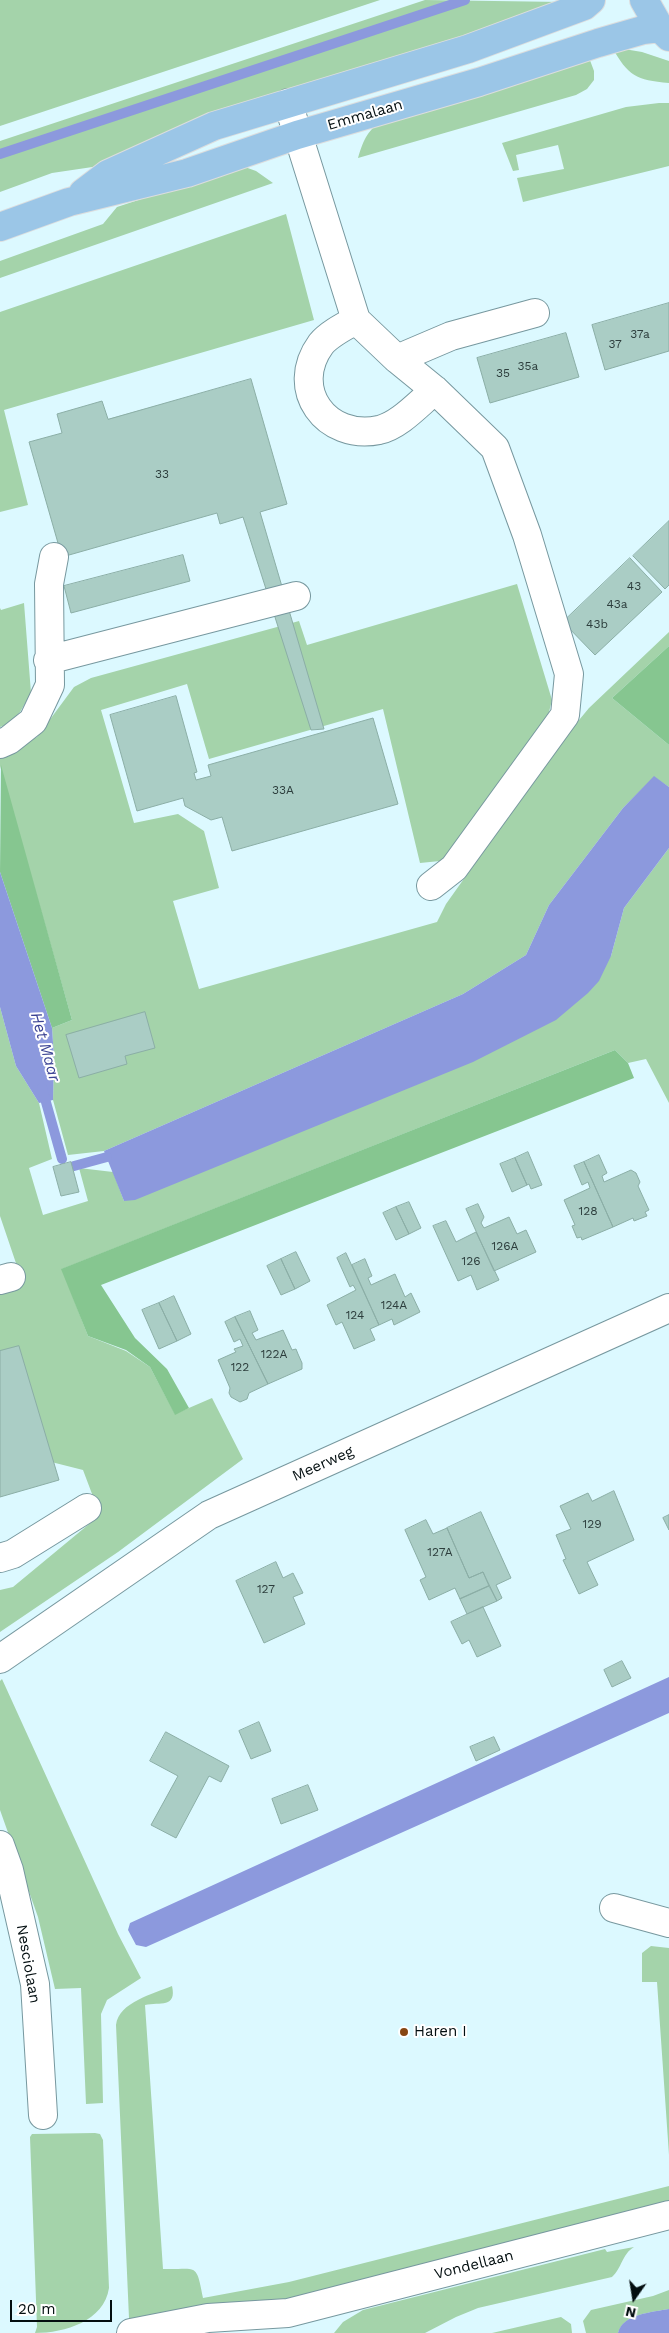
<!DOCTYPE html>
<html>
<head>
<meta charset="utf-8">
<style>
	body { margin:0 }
	#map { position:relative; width:669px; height:2333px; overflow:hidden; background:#dcf9ff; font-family:"Work Sans",sans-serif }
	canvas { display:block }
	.north { position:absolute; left:609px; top:2273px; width:50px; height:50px; -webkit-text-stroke:4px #fff; paint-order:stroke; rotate:193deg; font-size:14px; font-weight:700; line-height:20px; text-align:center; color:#030e10 }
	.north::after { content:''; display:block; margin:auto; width:18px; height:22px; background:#030e10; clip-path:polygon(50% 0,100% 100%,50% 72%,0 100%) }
	.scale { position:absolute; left:10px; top:2300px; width:102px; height:22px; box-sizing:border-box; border:2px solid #030e10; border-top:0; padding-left:6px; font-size:15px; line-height:18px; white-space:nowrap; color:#030e10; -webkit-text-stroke:4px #fff; paint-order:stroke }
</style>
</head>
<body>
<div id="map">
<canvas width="669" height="2333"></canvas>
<div class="north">N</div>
<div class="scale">20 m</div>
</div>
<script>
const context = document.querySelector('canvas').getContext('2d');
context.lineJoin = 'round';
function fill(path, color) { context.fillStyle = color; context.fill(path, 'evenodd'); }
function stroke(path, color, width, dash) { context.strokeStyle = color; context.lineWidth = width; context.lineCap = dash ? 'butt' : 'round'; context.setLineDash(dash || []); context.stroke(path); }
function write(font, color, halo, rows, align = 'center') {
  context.font = font + ' "Work Sans",sans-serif'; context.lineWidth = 4; context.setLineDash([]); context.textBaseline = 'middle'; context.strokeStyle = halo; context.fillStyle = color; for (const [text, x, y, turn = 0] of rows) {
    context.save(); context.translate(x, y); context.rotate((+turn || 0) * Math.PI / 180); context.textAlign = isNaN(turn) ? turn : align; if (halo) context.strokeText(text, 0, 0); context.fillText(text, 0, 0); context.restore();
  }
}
fill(new Path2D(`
	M0 0H380L0 126Z
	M425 0 563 2 106 165 52 173 0 192V141Z
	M612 47 642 52 669 61V83C636 80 628 76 612 47Z
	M588 55 594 71V80L587 89 576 95 358 158C364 138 368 130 385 118Z
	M659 103H669V166L523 202 517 178 564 169 558 145 516 155 519 170 513 171 502 143 626 107Z
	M242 166 256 171 273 183 0 278V261L103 224 117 207Z
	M286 214 314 320 4 410 28 505 0 512V312Z
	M517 584 552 700 546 724 457 851 440 861 420 863 383 709 209 759 187 684 101 710 134 823 178 814 204 831 219 888 173 901 199 989 437 922 446 904 565 737 589 708 669 632V646L612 698 669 745V787L654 777 623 808 549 905 526 955 463 994 104 1151 68 1155 53 1100 54 1057 52 1028 72 1020 0 766V755L37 737 74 687 91 678 299 621 307 645Z
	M24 603 31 693 20 712 9 724 0 727V608L1 610Z
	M669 848V1103L646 1059 628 1063 615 1050 62 1269 88 1336 126 1351 150 1367 175 1414 212 1398 243 1459 118 1552 0 1632V1590L13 1587 100 1515 83 1470 0 1449V1290L19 1272 0 1216V1007L16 1066 39 1103 52 1159 29 1168 43 1215 88 1201 79 1168 113 1172 124 1201 611 956 624 908Z
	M2 1679 118 1934 141 1978 107 2000 101 2014 103 2103 86 2104 81 1988 55 1989 38 1917 0 1810V1681Z
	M651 1946 669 1948V2155L657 1982H642V1953Z
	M172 1986C177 2008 160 2002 145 2005L163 2269C197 2270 196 2261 203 2298L289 2282 669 2186V2202L312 2293 271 2302 132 2325 129 2318 116 2025C119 2002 153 1994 172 1986Z
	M95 2133 100 2134 103 2140 109 2288C104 2321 65 2333 35 2333L37 2327 30 2137 32 2134Z
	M634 2247C622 2254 622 2268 612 2277L478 2308 456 2317 425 2333H334L343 2322 363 2310 605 2249 607 2252Z
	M669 2290V2309C653 2312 623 2314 618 2333H586L583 2321 591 2310 653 2296Z
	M561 2317 571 2324 572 2333H492Z`), '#a4d3aa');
fill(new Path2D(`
	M669 646V745L612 698Z
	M1 765 72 1020 52 1028 0 872Z
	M615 1050 628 1063 634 1078 101 1285 135 1338 167 1369 189 1408 175 1415 150 1367 126 1350 88 1336 61 1269Z`), '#86c690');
fill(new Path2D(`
	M654 776 669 787V848L624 908 611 956 599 981 588 993 556 1020 473 1062 135 1200 124 1201 104 1151 463 994 526 955 549 905 623 808Z
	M0 872 52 1028 54 1057 53 1100 39 1103 16 1066 0 1007Z
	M669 1677V1713L146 1947 136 1945 128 1930 130 1923Z
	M669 2309V2333H618C622 2314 653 2312 669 2309Z`), '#8c99dd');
stroke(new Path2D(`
	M0 154 465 0
	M42 1088 62 1159
	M74 1166 107 1157`), '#8c99dd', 10);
const building = new Path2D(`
	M669 303V351L605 370 592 325Z
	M566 333 579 377 490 403 477 358Z
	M251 379 287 504 260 512 324 729 311 730 243 517 220 524 217 513 62 557 29 442 62 433 57 414 102 401 108 419Z
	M669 521V585L665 589 633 556Z
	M183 555 190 581 71 613 64 586Z
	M630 558 662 592 595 655 563 622Z
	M176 696 197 772 194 773 196 780 211 776 208 765 373 718 398 804 232 851 222 817 211 820 185 806 183 798 137 811 110 715Z
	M145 1012 155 1048 125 1056 127 1064 79 1078 66 1035Z
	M528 1152 542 1185 531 1189 529 1184 527 1185 515 1158Z
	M599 1155 607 1173 602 1176 604 1182 631 1170 636 1173 640 1182 638 1186 649 1210 645 1212 647 1216 634 1221 633 1218 613 1227 584 1162Z
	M515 1158 527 1185 512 1192 500 1164Z
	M71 1162 79 1192 61 1196 53 1167Z
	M584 1162 613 1227 582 1240 581 1237 577 1238 572 1226 575 1225 564 1200 590 1188 588 1182 582 1185 574 1166Z
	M409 1202 421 1228 409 1234 396 1207Z
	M478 1204 484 1217 481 1223 484 1228 509 1217 517 1234 526 1230 536 1252 494 1271 466 1209Z
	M396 1207 409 1234 396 1240 383 1213Z
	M446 1221 456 1242 476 1232 499 1280 477 1290 471 1275 458 1281 433 1226Z
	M296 1252 310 1281 295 1289 281 1259Z
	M346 1253 379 1325 370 1329 375 1340 354 1349 342 1322 336 1325 327 1305 356 1290 353 1285 350 1287 337 1258Z
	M281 1259 295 1289 281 1295 267 1266Z
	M365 1259 372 1276 368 1278 371 1285 395 1274 405 1297 411 1293 420 1312 394 1325 392 1319 379 1325 352 1265Z
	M174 1296 191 1334 177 1341 159 1303Z
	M159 1303 177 1341 159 1349 142 1310Z
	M250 1311 258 1330 252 1333 256 1340 283 1330 292 1350 296 1349 298 1354 302 1363V1369L268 1384 235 1317Z
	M235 1317 268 1384 249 1393 247 1399 240 1402 231 1397 229 1393 230 1388 218 1360 236 1352 234 1349 243 1346 240 1339 234 1342 225 1322Z
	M19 1346 59 1480 0 1497V1351Z
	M614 1491 634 1540 587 1562 598 1585 579 1594 563 1560 566 1559 556 1535 571 1529 560 1506 588 1493 592 1501Z
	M481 1512 511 1578 496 1585 502 1598 497 1601 483 1572 469 1578 447 1528Z
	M669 1515V1530L663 1518Z
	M426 1520 433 1534 447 1528 469 1578 483 1572 489 1586 460 1599 455 1588 429 1600 420 1580 426 1577 405 1530Z
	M276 1562 283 1578 293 1573 303 1593 293 1597 305 1624 264 1643 236 1581Z
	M489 1586 497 1601 467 1614 460 1599Z
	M483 1607 501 1646 477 1657 469 1640 462 1644 451 1622Z
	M622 1661 631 1678 612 1687 604 1670Z
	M259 1722 271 1751 251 1759 239 1731Z
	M166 1732 229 1766 221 1782 209 1776 176 1838 151 1825 178 1776 150 1761Z
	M494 1737 500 1750 476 1761 470 1747Z
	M308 1785 318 1810 281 1824 272 1799Z`);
fill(building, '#aacdc5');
stroke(building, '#8baea6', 1);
const minor = new Path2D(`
	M288 103 356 320 397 359 451 336 535 313
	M356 320C345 326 329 334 321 344 288 389 326 441 379 430 400 425 419 403 435 390
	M397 359 435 390 495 448 527 535 569 674 565 715 454 868 431 886
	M48 660 296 596
	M0 744 9 740 33 721 50 685 49 584 54 557
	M0 1280 11 1277
	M0 1558 13 1554 87 1508
	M0 1659 209 1515 669 1308
	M0 1845 9 1870 35 1984 43 2115
	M614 1908 669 1923
	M131 2333 208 2318 288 2313 669 2215`);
const major = new Path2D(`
	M644 0 660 28 669 37
	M83 193 108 174 214 126 468 49 584 6 591 0
	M0 227 69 202 187 173 297 135 479 82 598 43 643 30 660 28`);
stroke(minor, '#77989f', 30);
stroke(major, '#dcddde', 30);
stroke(minor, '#fff', 28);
stroke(major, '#9bc6e7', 28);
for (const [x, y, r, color] of [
	[404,2032,5,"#874612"]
]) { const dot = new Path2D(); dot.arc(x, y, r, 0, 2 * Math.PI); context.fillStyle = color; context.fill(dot); stroke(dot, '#fff', 2); }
write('12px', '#2d3e3d', null, [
	["37a",640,334],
	["37",615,344],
	["35a",528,366],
	["35",503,373],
	["33",162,474],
	["43",634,586],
	["43a",617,604],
	["43b",597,624],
	["33A",283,790],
	["128",588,1211],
	["126A",505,1246],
	["126",471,1261],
	["124A",394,1305],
	["124",355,1315],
	["122A",274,1354],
	["122",240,1367],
	["129",592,1524],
	["127A",440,1552],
	["127",266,1589]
]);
write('15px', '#030e10', '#fff', [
	["Emmalaan",365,115,-16],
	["Meerweg",323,1464,-24],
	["Nesciolaan",28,1964,80],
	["Vondellaan",474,2265,-14]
]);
write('15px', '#030e10', '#fff', [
	["Haren I",414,2032]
], 'left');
write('italic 16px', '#3b4394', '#fff', [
	["Het Maar",45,1047,74]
]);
</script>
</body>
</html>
